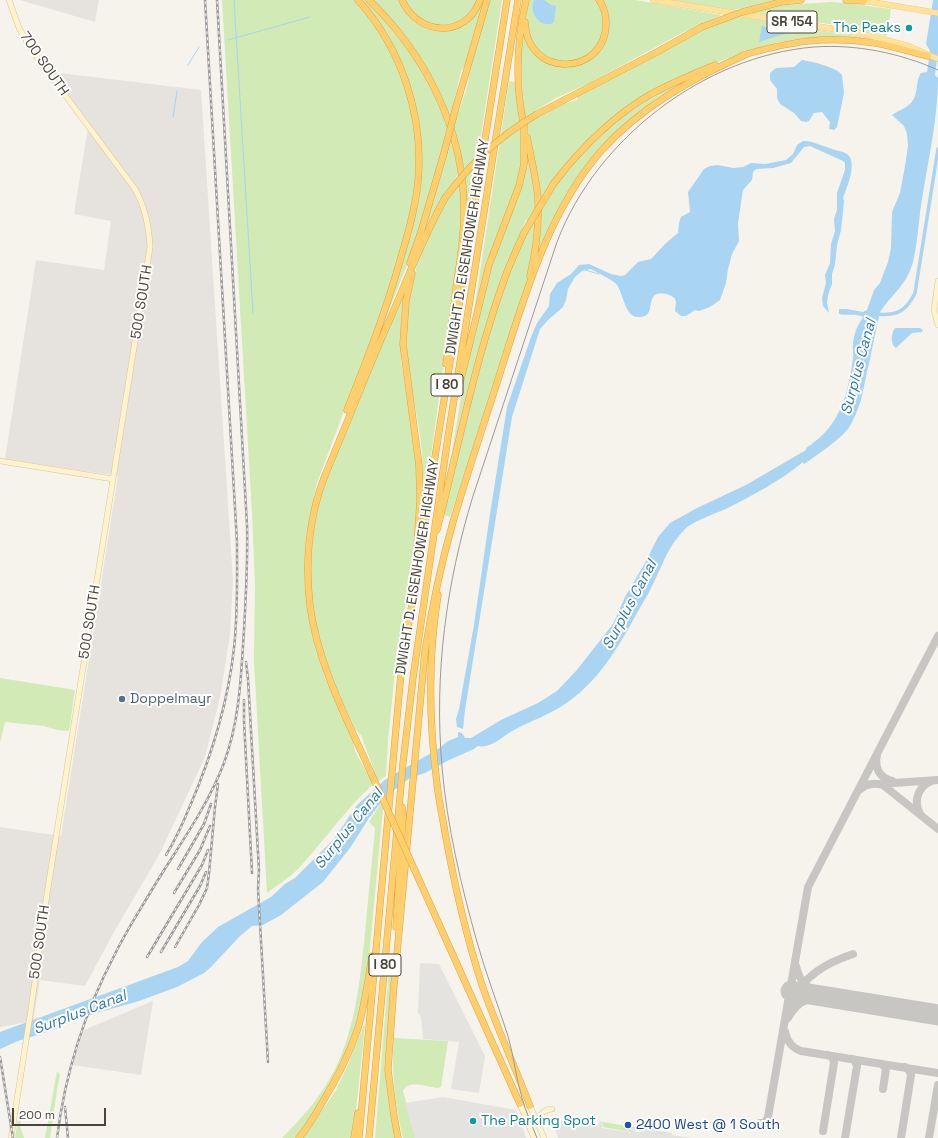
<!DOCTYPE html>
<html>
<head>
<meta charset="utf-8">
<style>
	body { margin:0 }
	#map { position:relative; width:938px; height:1138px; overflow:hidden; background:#f6f3ec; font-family:"Space Grotesk",sans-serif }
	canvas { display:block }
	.scale { position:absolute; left:12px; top:1108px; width:94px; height:18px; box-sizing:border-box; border:2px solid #4b4439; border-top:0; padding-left:5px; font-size:12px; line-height:14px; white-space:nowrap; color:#4b4439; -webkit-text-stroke:3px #fff; paint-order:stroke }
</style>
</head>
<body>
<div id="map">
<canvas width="938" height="1138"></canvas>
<div class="scale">200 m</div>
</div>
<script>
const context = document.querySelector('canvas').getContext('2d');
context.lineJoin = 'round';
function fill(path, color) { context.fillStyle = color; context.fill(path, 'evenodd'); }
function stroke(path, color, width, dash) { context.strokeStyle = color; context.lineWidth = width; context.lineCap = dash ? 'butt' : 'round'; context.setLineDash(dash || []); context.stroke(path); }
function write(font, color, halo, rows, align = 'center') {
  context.font = font + ' "Space Grotesk",sans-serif'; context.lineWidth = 4; context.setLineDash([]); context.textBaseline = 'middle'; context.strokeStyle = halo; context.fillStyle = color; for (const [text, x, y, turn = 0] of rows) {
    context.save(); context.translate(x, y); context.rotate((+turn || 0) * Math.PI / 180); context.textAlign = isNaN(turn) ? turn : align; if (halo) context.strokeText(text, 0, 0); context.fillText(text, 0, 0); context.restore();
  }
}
fill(new Path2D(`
	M20 0H99L95 22Z
	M52 72 201 90 233 581 230 634 220 698 205 757 160 853 114 932 85 986 40 980 33 1021 0 1027V827L61 836 118 476 5 459 36 260 104 270 111 221 74 214 88 127Z
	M153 1001 141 1075 72 1065 84 1030Z`), '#e6e2dd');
fill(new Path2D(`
	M222 0H356L367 13 390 49 411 103 417 140 416 185 411 213 383 307 317 483 306 536 305 585 309 617 316 649 325 678 353 740 355 751 373 784C345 810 324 841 298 869 289 878 277 885 267 893L254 661 255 585 252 513Z
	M361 0H366L378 12 410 52 429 81 448 128 440 158 414 247 368 363 397 275 420 169 407 79Z
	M371 0H400C413 30 427 30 456 28L481 3H483L466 63 461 71 450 120 433 80Z
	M404 0H478C475 4 473 10 470 14 457 27 432 30 417 18 412 14 408 5 404 0Z
	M489 0H502L464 245 466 210 453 128 468 84 469 71Z
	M529 0H597C599 4 602 9 603 14 604 18 603 23 603 26 600 75 529 72 526 25 526 16 528 8 529 0Z
	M602 0H635L722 15 682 33 589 83 556 98 525 117C522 88 520 60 523 31L529 47 544 61 550 64 563 67 576 65 605 41 608 33 609 18Z
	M668 0H775L733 10Z
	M831 2 846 3 891 9 887 36 842 26 749 12 786 5Z
	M735 16 861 37V38L825 37 797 39 780 42 753 49 692 72 621 112 549 186 539 201 533 154 526 123 563 104 577 100 578 95 694 34Z
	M686 80 657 98 630 120 565 198 549 228 538 255H536L539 210 565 172 583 152 616 121 649 98Z
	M509 81 517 82V95L523 137 521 174 472 325Z
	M451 135 459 173 438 204 425 228 424 227Z
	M527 147C529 159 532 171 534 184 539 216 534 251 527 283L450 517 444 515C462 430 482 343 514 262 519 249 526 236 531 223L526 220 513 251 454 452 452 451 463 384 486 284 504 232 520 193 523 182Z
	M460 183 462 212 460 243 432 449 423 505C424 482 423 458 420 435 416 408 409 381 407 354 403 307 415 257 438 216 444 204 452 193 460 183Z
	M406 285 401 319V361L413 428 418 490 416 537 395 671 388 741 386 776 378 781 361 735 355 729C343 702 330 675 321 647 319 639 318 631 316 623 306 574 311 525 327 478Z
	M0 678 75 690 69 731 57 730 44 726 5 722 0 743Z
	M381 803 383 808 367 980 355 1027 347 1051 319 1106 295 1138H282C303 1117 322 1095 335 1069 356 1026 360 980 365 933 368 898 372 863 375 828L369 822Z
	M390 956H392L391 990 387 1042 397 1138H375Z
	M363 1026H365L353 1138H303L336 1090 347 1067Z
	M394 1038 448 1041 441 1087 438 1088C428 1087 408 1079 403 1091L416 1138H403C395 1103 391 1074 394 1038Z
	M57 1071 60 1075 57 1090 50 1138H45Z
	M19 1113H22L20 1126 24 1138H15Z
	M603 1122 632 1127 631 1132 603 1127Z`), '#d2eab5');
fill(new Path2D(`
	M420 963 439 964 485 1056 479 1093 451 1089 459 1042 423 1039 421 1017 418 1013Z
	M443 1097 516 1110 526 1138H415L405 1103Z
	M569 1117H572V1120L574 1122 590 1124 592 1121H595V1125L598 1126 599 1121 603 1122 602 1128 628 1132 630 1134 632 1127H636V1132H641L642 1128 672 1133V1135L691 1138H558L554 1123 569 1118Z`), '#e5e3e0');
fill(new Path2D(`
	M534 0H544L551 5 556 6 554 22 551 24C549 24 544 24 542 23 534 19 530 8 534 0Z
	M933 0H938V53L935 75 938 78C938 121 926 170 920 213 918 229 916 260 909 273 902 288 889 298 880 312L861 400C858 409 854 420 848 429 839 440 816 456 804 464L803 462C780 481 753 495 726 509 716 513 692 522 685 529 666 549 664 563 652 586 648 595 642 604 637 613 618 648 597 684 562 706 548 715 531 721 516 729 504 734 493 749 478 746L474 749 449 760 425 773 410 778 385 797 369 818 350 848 323 882 281 915 263 925 252 926 240 936 211 967 204 973 177 987 139 1001 79 1018 53 1030 18 1041 0 1049V1032L178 967 188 961 202 942 218 927 271 897 285 884 295 878 334 839 357 805 386 779 438 749 448 741 458 737V732L462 733 465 738H471L501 720 538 703 557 691 576 671 613 624 625 597 645 563 658 537 670 523 697 508 746 485 806 450V448C840 427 848 395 853 358 854 353 852 348 853 343 854 333 858 325 863 317 857 313 847 316 839 314V309H847L863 312 867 310 874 290 880 283 888 262 891 248 892 212 900 193 905 166 908 146 907 134 904 126 892 115C898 111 906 108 911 103 919 94 915 81 921 73L927 72 930 51 926 44Z
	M762 26 788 33 759 42Z
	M802 60C811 61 838 68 842 75L844 93 837 127 834 130 829 129 830 122 822 112 814 113 809 121 806 122 801 121 794 113 780 104 777 98V89L770 80V73L776 68 794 67Z
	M803 141C814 141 822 146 832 149 837 151 843 151 847 154 858 162 847 187 843 198L844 201 841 230 837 245 835 265 832 274V284L828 295 827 303 829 313 823 306 822 298 826 283 825 275 830 263 831 244 835 231 834 219 837 210V193L845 170V163L843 161 810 146 804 147 791 163 773 168 756 169 753 172 752 180 743 190 738 223 739 241 732 254 728 269 726 283 720 300 710 307 699 311 695 310 686 316H681L675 311C675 307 677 302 675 299 672 294 659 292 655 295 647 302 655 318 638 317 625 317 623 293 617 285 615 281 596 272 591 269L582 271 575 277 568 289 566 300 563 307 548 320 540 329 512 417 465 710 463 729 457 727 456 719 459 709 474 625 490 514 507 407 531 337 537 323 549 306 550 294 557 283 571 274 579 265 589 264 611 274 621 276 625 275 638 262 651 259 666 243 678 233 679 223 681 217 690 212 688 192 704 169 710 166 718 165 733 168 743 167 751 163 765 164 786 160 793 154 797 145Z
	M895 328H920L923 330 922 332 912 333 896 348C890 344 891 333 895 328Z`), '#a9d4f2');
stroke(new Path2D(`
	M234 0 253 313
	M228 40 310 17
	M188 65 199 47
	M173 117 177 91
	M585 270 599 274`), '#a9d4f2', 1);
stroke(new Path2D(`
	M875 314C896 316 906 312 915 293L938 149`), '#a9d4f2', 3.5);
stroke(new Path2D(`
	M877 755C874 768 880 778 892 781
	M879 784 938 780
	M858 791C865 784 873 782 883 785L938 829
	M920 814C913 801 918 786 932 781
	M796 966C799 980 808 991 823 995
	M791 1003C803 976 826 963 853 954
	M788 1018C799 997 814 996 835 998
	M785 1032C787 1041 792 1048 801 1051L938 1073
	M882 1064 886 1069 883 1089
	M760 1123H765L768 1117 808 887 938 636
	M823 1131 834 1063 833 1058 828 1055
	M845 1138 857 1066 855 1061 852 1059
	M901 1138 911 1075 909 1070 905 1067
	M929 1138 938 1085`), '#c8c6c3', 8);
stroke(new Path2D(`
	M791 991 938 1015`), '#c8c6c3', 21);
const secondary = new Path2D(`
	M9 0 19 28 33 52 135 189C145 207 149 226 150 247L47 894 31 1009 11 1138
	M938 281 934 310 938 325
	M0 461 113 479
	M520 1104 534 1138
	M530 1106 544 1138
	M539 1124C539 1115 542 1110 552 1109`);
const primary = new Path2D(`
	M653 0 859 33 908 46 938 59
	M859 0 938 13`);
const highway = new Path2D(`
	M369 0C426 55 464 130 464 210 464 234 461 257 457 280 454 308 450 336 446 364
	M402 0C418 36 466 39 480 0
	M846 0 864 1
	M781 2 801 0
	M525 22C527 80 606 76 606 23 606 15 604 7 599 0
	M743 55C790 42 825 35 875 43 893 46 910 52 928 56
	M456 107 487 0
	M537 114 655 53 702 27
	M524 126C515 85 517 40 526 0
	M527 137C531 157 536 178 538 198 539 224 536 252 530 276
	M554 183C581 148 613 116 651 94 672 83 693 74 715 65
	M410 263 421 232 444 153
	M412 274 406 301 403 344 419 465 420 500 417 547
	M459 387 489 265 519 186 524 164V123
	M347 410C366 362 385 314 399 264 407 237 415 210 418 182 424 116 402 49 358 0
	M437 530C459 444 476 355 507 272 512 259 518 246 524 233
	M438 595C428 657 429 722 437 784 439 802 443 820 446 838 455 887 466 935 481 982 495 1024 514 1064 530 1106
	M371 773C347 719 318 665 310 606 305 563 309 518 324 478 331 461 338 444 345 427 360 391 374 354 390 319 408 278 423 237 445 198
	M416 873 520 1104
	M396 927 403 814 402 807
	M394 983 388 1070 394 1116 398 1138
	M394 986 425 651C432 607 441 564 453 522 466 477 481 433 495 389 521 309 545 214 602 150 642 106 693 78 747 54
	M299 1138C308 1127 315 1115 322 1103 337 1079 349 1055 358 1028 365 1005 368 980 372 956
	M354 1138 358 1113
	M359 1138 401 673 507 0
	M369 1138 403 763 413 678 448 437 518 0`);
stroke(secondary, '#d6c79b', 6);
stroke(primary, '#e6c16a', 6);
stroke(highway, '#e0a43c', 7);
stroke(secondary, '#fff3cd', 5);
stroke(primary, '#ffe39c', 5.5);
stroke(highway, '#ffcf6e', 6);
stroke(new Path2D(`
	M537 1138C532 1125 526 1112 522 1098 516 1078 514 1057 508 1036 498 1005 486 974 477 942 461 885 447 826 442 767 434 674 446 584 473 496L557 242C596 139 704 56 814 47 856 44 900 53 938 70`), '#9a9a9a', 1);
const rail = new Path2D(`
	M246 662 248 679 259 870 258 889 268 1062
	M244 700V721L252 873
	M166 855C176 839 183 823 190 806 212 755 228 703 234 648 238 613 237 577 237 542L205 0
	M178 869 204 824 211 804
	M174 893 200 850 210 826
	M175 947 199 905 207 888 209 873 215 807 218 784
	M161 952 200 886 206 872
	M147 957 202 865 208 850
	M0 1057 13 1138
	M65 1107 68 1138
	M57 1138C65 1074 85 1011 115 954 126 931 140 910 153 888 177 848 207 808 224 763 240 720 241 675 244 630 246 595 248 560 247 525L217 0`);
stroke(rail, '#9a9a9a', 2.5);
stroke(rail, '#fff', 1, [3]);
const highwayBridge = new Path2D(`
	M702 27 742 12 781 2
	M444 153 456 107
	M445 198C472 162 498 137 537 114
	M524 233 554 183
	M371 773 416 873`);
stroke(highwayBridge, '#e0a43c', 7, []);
stroke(highwayBridge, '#ffcf6e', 6);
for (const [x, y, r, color] of [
	[909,28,4,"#0f9aa8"],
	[122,699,4,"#5c6f8a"],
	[473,1121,4,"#0f9aa8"],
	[628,1125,4,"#1a4fb4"]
]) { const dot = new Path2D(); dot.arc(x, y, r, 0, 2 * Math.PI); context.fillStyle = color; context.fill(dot); stroke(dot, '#fff', 1.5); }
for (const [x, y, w] of [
	[792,22,50],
	[447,385,32],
	[385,965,32]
]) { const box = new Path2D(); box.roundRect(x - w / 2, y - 11, w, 22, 3); context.fillStyle = '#fff'; context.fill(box); stroke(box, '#4b4439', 1); }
write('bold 13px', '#4b4439', null, [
	["SR 154",792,22],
	["I 80",447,385],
	["I 80",385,965]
]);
write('14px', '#0d838f', '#fff', [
	["The Peaks",901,28],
	["The Parking Spot",481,1121,"left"]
], 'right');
write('14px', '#4b4439', '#fff', [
	["700 SOUTH",44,64,55],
	["DWIGHT D. EISENHOWER HIGHWAY",468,247,-81],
	["500 SOUTH",142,302,-81],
	["DWIGHT D. EISENHOWER HIGHWAY",418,567,-81],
	["500 SOUTH",90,622,-81],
	["500 SOUTH",40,942,-82]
]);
write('14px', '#4e5e75', '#fff', [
	["Doppelmayr",130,699]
], 'left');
write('14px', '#164399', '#fff', [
	["2400 West @ 1 South",636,1125]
], 'left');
write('italic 15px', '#2e7ab2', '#fff', [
	["Surplus Canal",859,367,-75],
	["Surplus Canal",630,605,-62],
	["Surplus Canal",349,829,-51],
	["Surplus Canal",80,1013,-21]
]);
</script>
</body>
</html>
